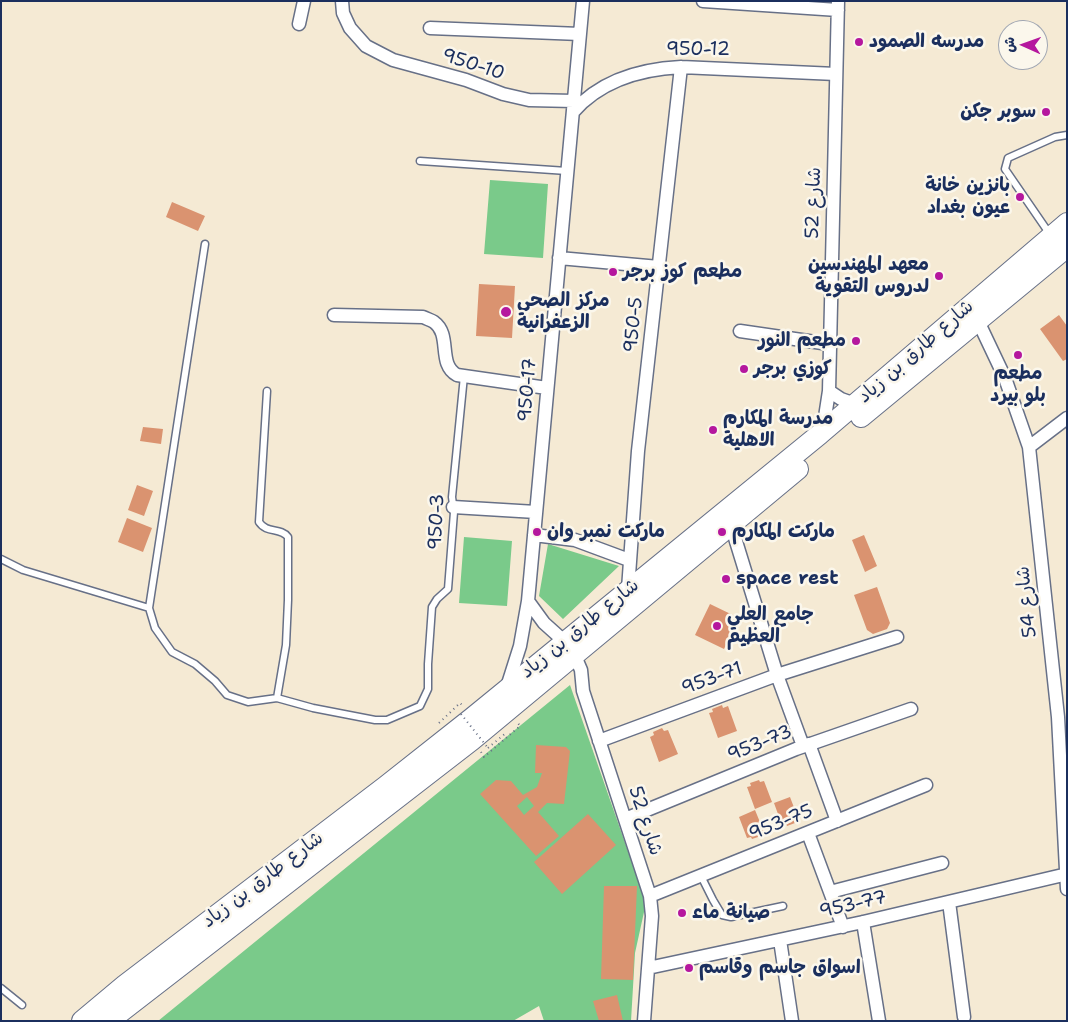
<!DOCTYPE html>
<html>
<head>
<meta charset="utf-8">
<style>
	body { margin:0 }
	#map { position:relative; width:1068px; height:1022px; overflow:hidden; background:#f5ead4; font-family:"Shantell Sans","Playpen Sans Arabic",sans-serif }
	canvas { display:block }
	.frame { position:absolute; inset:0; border:2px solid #1b2f5e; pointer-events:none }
	.north { position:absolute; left:998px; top:20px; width:50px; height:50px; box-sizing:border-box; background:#fbf7ec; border:1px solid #a1a7b3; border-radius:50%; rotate:272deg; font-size:14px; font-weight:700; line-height:20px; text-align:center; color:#1b2f5e }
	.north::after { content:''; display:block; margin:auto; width:18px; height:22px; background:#b5179e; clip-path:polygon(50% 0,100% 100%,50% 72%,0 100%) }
</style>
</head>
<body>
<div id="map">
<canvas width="1068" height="1022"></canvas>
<div class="frame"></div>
<div class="north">ش</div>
</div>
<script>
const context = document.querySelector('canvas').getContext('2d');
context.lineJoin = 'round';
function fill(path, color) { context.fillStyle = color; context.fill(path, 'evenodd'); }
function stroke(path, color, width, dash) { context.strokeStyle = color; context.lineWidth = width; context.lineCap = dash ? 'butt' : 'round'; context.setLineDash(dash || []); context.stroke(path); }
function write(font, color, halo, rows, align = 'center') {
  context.font = font + ' "Shantell Sans","Playpen Sans Arabic",sans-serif'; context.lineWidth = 5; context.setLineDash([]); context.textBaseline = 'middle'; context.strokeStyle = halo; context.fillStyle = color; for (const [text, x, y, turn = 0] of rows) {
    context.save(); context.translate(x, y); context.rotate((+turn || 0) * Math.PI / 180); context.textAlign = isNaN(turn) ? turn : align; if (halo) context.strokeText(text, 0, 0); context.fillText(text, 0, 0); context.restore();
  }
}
fill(new Path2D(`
	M490 180 548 184 543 258 484 254Z
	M464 537 512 541 507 606 459 603Z
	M548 544 619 566 563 619 539 596Z
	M570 685 646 903 635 953 631 1021H544L539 1006 513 1021H158Z`), '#7aca8a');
fill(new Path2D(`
	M172 202 205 216 198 231 166 217Z
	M479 284 515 286 512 338 476 336Z
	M1059 315 1067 326V359L1063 361 1040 329Z
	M143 427 163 429 161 444 140 441Z
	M137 485 153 491 144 516 128 510Z
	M127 518 152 528 143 552 118 542Z
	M864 535 877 566 865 572 852 540Z
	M877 587 890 623 887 629 873 634 867 630 854 595Z
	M710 604 739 618 724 649 695 635Z
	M722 705 723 708 728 706 737 731 718 738 709 713 713 712 712 709Z
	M662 728 664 731 668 730 678 754 659 762 650 737 654 735 653 732Z
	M536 745 566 747 570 751 564 804 547 803 538 812 559 836 536 856 480 794 496 780 511 781 523 795 537 787 542 773H535ZM527 797 534 806 524 815 517 806Z
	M759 780 760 782 764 781 772 802 755 809 747 787 751 786 750 783Z
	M790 797 798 818 794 820 795 823 787 826 786 823 782 825 774 803Z
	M755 810 764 832 760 833 761 836 752 839 751 837 747 838 739 817Z
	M588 814 616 845 562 894 534 862Z
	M604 886H637L633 980 601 979Z
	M617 995 623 1021H599L593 1001Z`), '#da9370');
const lane = new Path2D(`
	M420 161 567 171
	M1049 233 1005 169 1008 158 1055 137 1067 135
	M267 391 259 522C267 534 280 527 288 537V600L286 645 277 698
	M1 559 23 570 149 608 155 628 172 652 195 664 215 681 227 695 248 702 277 698 313 708 375 720H387L420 706 428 689V664L432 607 437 599 448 589 454 512 452 497 464 376
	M149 608 205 244
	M701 876 713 900 722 915 731 917 783 906
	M1 988 22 1005`);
const street = new Path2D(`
	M342 1 343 13 350 28 366 46 393 60 466 80 503 94 529 100 574 101
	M703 1 838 10
	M299 24 304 1
	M430 28 580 34
	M573 112C600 81 641 69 681 67L836 74
	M559 258 659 267
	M334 315 423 317C427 319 431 320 434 322 452 335 437 364 457 375L547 388
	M978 321 1005 378 1029 447 1058 717 1067 889
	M740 331 829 344
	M829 391 841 399 855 404
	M820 433 825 417 829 391 838 1
	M1029 447 1067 418
	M453 507 536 512
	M731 525 777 675 803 746
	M534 535 575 540 629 560
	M628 589 638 451 681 67
	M528 601 544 623 564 641 575 656 581 670 583 691 650 896 652 916 644 1021
	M507 687 520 646 528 601 583 1
	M599 741 777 675 897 637
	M809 744 837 821
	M625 819 796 749 911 709
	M808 833 843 927
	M830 892 942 863
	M650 896 926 785
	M949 902 964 1017
	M863 922 879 1021
	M780 940 792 1021
	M648 968 863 922 1067 874`);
const primary = new Path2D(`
	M861 417 1067 247
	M82 1021 125 985 386 786 472 718 820 434 1067 223
	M109 1021 472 740 798 469`);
stroke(lane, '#677087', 9);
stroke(street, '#677087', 15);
stroke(primary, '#677087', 22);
stroke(new Path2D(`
	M439 723 460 703 463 706
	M488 748 507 732
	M481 752 484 757 520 726 518 723 516 724`), '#677087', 2, [1, 4]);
stroke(lane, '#fff', 6);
stroke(street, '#fff', 12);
stroke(primary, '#fff', 20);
stroke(new Path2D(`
	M461 714 488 748`), '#677087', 2, [1, 4]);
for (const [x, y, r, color] of [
	[859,42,5,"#b5179e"],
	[1046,112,5,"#b5179e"],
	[1020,197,5,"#b5179e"],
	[613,272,5,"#b5179e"],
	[939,276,5,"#b5179e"],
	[506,312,6,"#b5179e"],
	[856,341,5,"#b5179e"],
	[1018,355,5,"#b5179e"],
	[744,369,5,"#b5179e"],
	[713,430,5,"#b5179e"],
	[537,532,5,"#b5179e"],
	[722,532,5,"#b5179e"],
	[726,579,5,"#b5179e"],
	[717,626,5,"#b5179e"],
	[682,913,5,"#b5179e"],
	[689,968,5,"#b5179e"]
]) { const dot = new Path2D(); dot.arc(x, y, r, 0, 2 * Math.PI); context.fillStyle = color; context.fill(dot); stroke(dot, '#fbf7ec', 2); }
write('bold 19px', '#1b2f5e', '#fbf7ec', [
	["مدرسه الصمود",869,42],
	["سوبر جكن",1036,112,"right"],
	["بانزين خانة",1010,186,"right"],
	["عيون بغداد",1010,208,"right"],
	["معهد المهندسين",929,265,"right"],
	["لدروس التقوية",929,287,"right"],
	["مطعم كوز برجر",623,272],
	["مركز الصحي",517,301],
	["الزعفرانية",517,323],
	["مطعم النور",846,341,"right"],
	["كوزي برجر",754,369],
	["مطعم",1018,374,"center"],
	["بلو بيرد",1018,396,"center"],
	["مدرسة المكارم",723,419],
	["الاهلية",723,441],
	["ماركت نمبر وان",547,532],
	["ماركت المكارم",732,532],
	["space rest",736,579],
	["جامع العلي",727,615],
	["العظيم",727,637],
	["صيانة ماء",692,913],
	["اسواق جاسم وقاسم",699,968]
], 'left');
write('19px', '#1b2f5e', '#fbf7ec', [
	["950-12",698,50],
	["950-10",473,65,18],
	["شارع 52",814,203,-88],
	["950-5",634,325,-84],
	["شارع طارق بن زياد",916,352,-41],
	["950-17",528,390,-85],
	["950-3",437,522,-87],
	["شارع 54",1027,602,-96],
	["شارع طارق بن زياد",580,629,-39],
	["953-71",712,679,-20],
	["953-73",760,744,-22],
	["شارع 52",645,821,72],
	["953-75",781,823,-22],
	["شارع طارق بن زياد",263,880,-37],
	["953-77",853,905,-13]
]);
</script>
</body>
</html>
